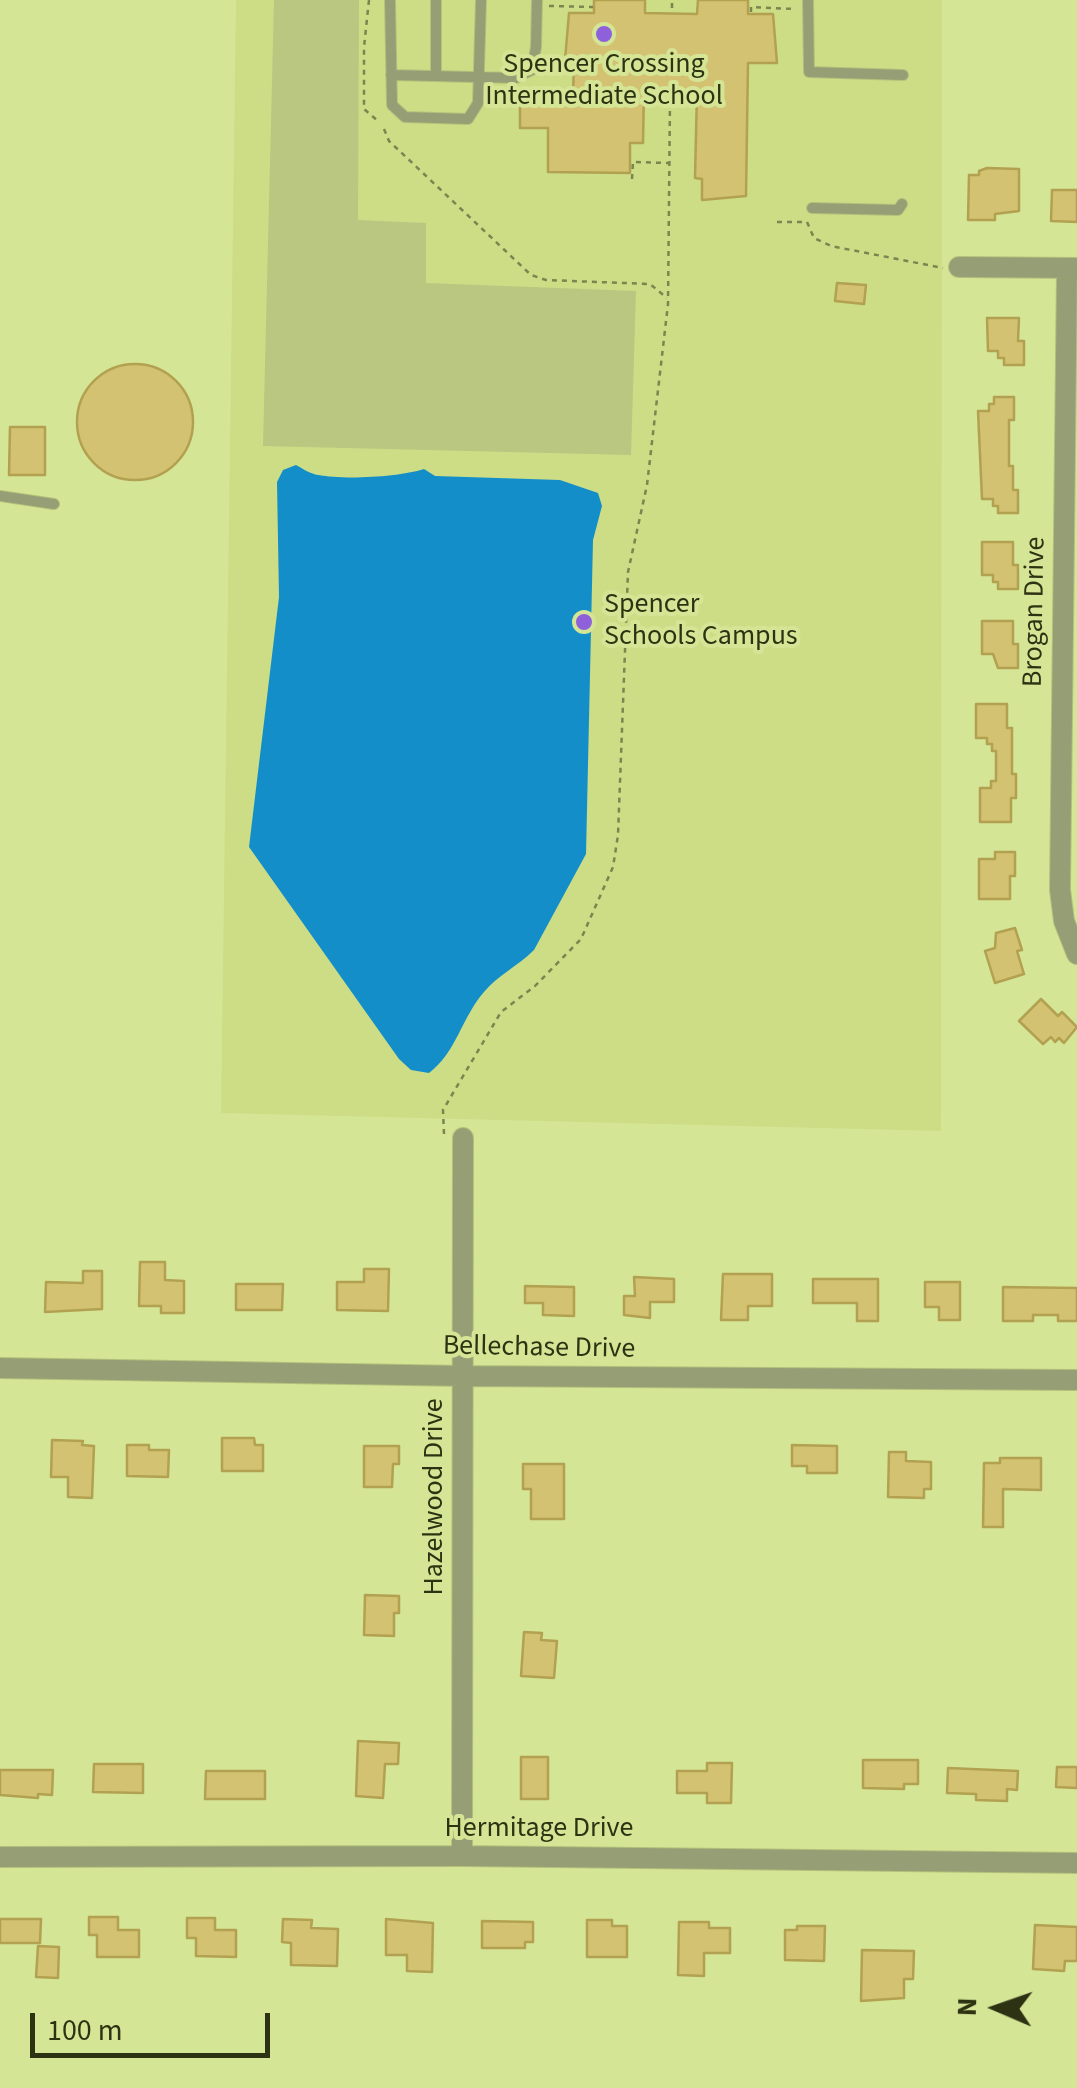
<!DOCTYPE html>
<html>
<head>
<meta charset="utf-8">
<style>
	body { margin:0 }
	#map { position:relative; width:1077px; height:2088px; overflow:hidden; background:#d5e596; font-family:"Source Sans 3",sans-serif }
	canvas { display:block }
	.north { position:absolute; left:947px; top:1958px; width:100px; height:100px; -webkit-text-stroke:8px #d5e596; paint-order:stroke; rotate:272deg; font-size:28px; font-weight:700; line-height:40px; text-align:center; color:#2d3312 }
	.north::after { content:''; display:block; margin:auto; width:35px; height:45px; background:#2d3312; clip-path:polygon(50% 0,100% 100%,50% 72%,0 100%) }
	.scale { position:absolute; left:30px; top:2013px; width:240px; height:45px; box-sizing:border-box; border:5px solid #2d3312; border-top:0; padding-left:12px; font-size:30px; line-height:35px; white-space:nowrap; color:#2d3312; -webkit-text-stroke:8px #d5e596; paint-order:stroke }
</style>
</head>
<body>
<div id="map">
<canvas width="1077" height="2088"></canvas>
<div class="north">N</div>
<div class="scale">100 m</div>
</div>
<script>
const context = document.querySelector('canvas').getContext('2d');
context.lineJoin = 'round';
function fill(path, color) { context.fillStyle = color; context.fill(path, 'evenodd'); }
function stroke(path, color, width, dash) { context.strokeStyle = color; context.lineWidth = width; context.lineCap = dash ? 'butt' : 'round'; context.setLineDash(dash || []); context.stroke(path); }
function write(font, color, halo, rows, align = 'center') {
  context.font = font + ' "Source Sans 3",sans-serif'; context.lineWidth = 8; context.setLineDash([]); context.textBaseline = 'middle'; context.strokeStyle = halo; context.fillStyle = color; for (const [text, x, y, turn = 0] of rows) {
    context.save(); context.translate(x, y); context.rotate((+turn || 0) * Math.PI / 180); context.textAlign = isNaN(turn) ? turn : align; if (halo) context.strokeText(text, 0, 0); context.fillText(text, 0, 0); context.restore();
  }
}
fill(new Path2D(`
	M236 0H942L941 1131 221 1113Z`), '#ccdd86');
fill(new Path2D(`
	M274 0H359L358 220 426 223V283L636 291 631 455 263 446Z`), '#b9c781');
fill(new Path2D(`
	M296 465C303 469 311 474 318 475 345 480 399 477 424 469L435 476 560 480 598 493 602 506 593 540 586 854 534 950C518 966 498 975 484 992 462 1017 456 1053 429 1073L411 1070 399 1059 249 847 279 597 277 482 283 470Z`), '#148ec9');
const building = new Path2D(`
	M594 0H645V13L697 14 698 0H748V14H773L777 63H748L746 196 702 200V179L695 178 697 91 644 90 643 143H630V173L548 172V128H520V94L573 95 574 60H565L569 13H594Z
	M987 168 1019 169V211L995 214V220H968L969 175H979V171Z
	M1052 190H1077V222L1051 221Z
	M837 283 866 285 864 304 835 301Z
	M987 318H1019L1018 341H1024V365H1004V358H998V351H988Z
	M77 422a58 58 0 1 1 116 0a58 58 0 1 1-116 0Z
	M994 397H1014V420H1009V466H1013V490H1018V513H998V506H993V499H982L978 411H989V404H994Z
	M10 427H45V475H9Z
	M982 542H1013V565H1018V589H998V582H993V575H982Z
	M982 621H1013V644H1018V668H998L993 654H982Z
	M976 704H1007V728H1012V774H1016V798H1011V822H980V788H991V781H996V751H992V744H987V738H976Z
	M995 852H1015V876H1010V899H979V859H995Z
	M1015 928 1022 950 1017 951 1024 974 995 983 985 951 995 948 996 933Z
	M1041 999 1058 1016 1062 1012 1077 1027 1064 1043 1059 1038 1055 1042 1051 1037 1043 1044 1019 1021Z
	M140 1262H165V1280L184 1281V1313H161V1306H139Z
	M364 1269H389L388 1311 337 1310V1282H364Z
	M83 1271H102V1309L45 1312 46 1282 83 1283Z
	M723 1274H772V1306H748V1320H721Z
	M634 1277 674 1279V1302H650V1318L624 1315V1296H635Z
	M813 1279H878V1321H857V1303H813Z
	M925 1282H960V1320H939V1307H925Z
	M236 1284H283L282 1310H236Z
	M525 1286 574 1287V1316L543 1315V1303H525Z
	M1003 1287 1077 1288V1321H1058V1315H1033V1321H1003Z
	M222 1438H254L255 1445H263V1471H222Z
	M52 1440 83 1441 82 1445 94 1446 92 1498 68 1497V1477H51Z
	M127 1445H149V1450H169L168 1477 127 1476Z
	M792 1445 837 1446V1473H807V1466H792Z
	M364 1446H399V1464H393L392 1487H364Z
	M889 1452H906V1461L931 1462V1489H924V1498L888 1497Z
	M1000 1458H1041V1490L1003 1489V1527H983L984 1463H1000Z
	M523 1464H564V1519H531V1489H523Z
	M365 1595 399 1596V1613H394V1636L364 1635Z
	M524 1632 542 1633 541 1640 557 1641 554 1678 521 1676Z
	M358 1741 399 1743 398 1764H385L383 1798 356 1796Z
	M521 1757H548V1799H521Z
	M863 1760H918V1784H904V1789L863 1788Z
	M707 1763H732L731 1803H707V1793H677V1771H707Z
	M94 1764H143V1793L93 1792Z
	M1057 1767H1077V1788L1056 1787Z
	M948 1768 1018 1771 1017 1790 1007 1789V1801L976 1800V1794L947 1793Z
	M0 1770H53L52 1795 38 1794V1798L0 1795Z
	M206 1771H265V1799H205Z
	M89 1917H118V1930H139V1957H97V1935H89Z
	M187 1918H215V1930H236V1957L196 1956V1938H187Z
	M0 1919H41L40 1943H0Z
	M283 1919 312 1920 311 1928 338 1929 337 1966 291 1965V1943L282 1942Z
	M386 1919 433 1923 432 1972 407 1971V1955H386Z
	M587 1920H612V1926H627V1957H587Z
	M482 1921 533 1922V1942H525V1948H482Z
	M679 1922H709V1928H730V1953H704V1976L678 1975Z
	M1035 1925 1077 1927V1961H1065L1064 1971 1033 1969Z
	M797 1926H825L824 1961 785 1960V1930H797Z
	M38 1946 59 1947 58 1978 36 1977Z
	M862 1950 914 1951 913 1979H904V1998L861 2001Z`);
fill(building, '#d3c271');
stroke(building, '#b2a150', 2.5);
const service = new Path2D(`
	M390 0 392 105 405 117 468 119 478 103 481 0
	M808 0 809 72 903 75
	M391 75 516 78 532 70 536 47 537 0
	M436 76V0
	M812 208 898 210 902 204
	M0 496 54 504`);
const minor = new Path2D(`
	M959 267 1077 268
	M1067 268 1060 890 1064 921 1077 954
	M0 1368 464 1376 1077 1380
	M462 1856 463 1138
	M0 1857 462 1856 1077 1863`);
stroke(service, '#b3c17c', 12);
stroke(minor, '#b3c17c', 22);
stroke(new Path2D(`
	M369 0 364 47V109L378 121
	M549 6 593 7
	M672 8V0
	M751 12V7L794 9
	M384 129 389 141 531 275 546 280 650 284 667 298
	M632 179 633 162 669 163
	M777 222H807L814 238 831 246 943 268
	M444 1134 443 1110 501 1012 535 986 581 939 613 867 618 835 628 572 647 485 668 304 670 100`), '#7a854f', 2.5, [5, 5]);
stroke(service, '#959e74', 10);
stroke(minor, '#959e74', 20);
for (const [x, y, r, color] of [
	[604,34,10,"#8e61db"],
	[584,622,10,"#8e61db"]
]) { const dot = new Path2D(); dot.arc(x, y, r, 0, 2 * Math.PI); context.fillStyle = color; context.fill(dot); stroke(dot, '#d5e596', 4); }
write('28px', '#2d3312', '#d5e596', [
	["Spencer Crossing",604,66],
	["Intermediate School",604,98],
	["Spencer",604,606,"left"],
	["Schools Campus",604,638,"left"]
]);
write('28px', '#2d3312', '#d5e596', [
	["Brogan Drive",1036,612,-89],
	["Bellechase Drive",539,1349,1],
	["Hazelwood Drive",436,1497,-90],
	["Hermitage Drive",539,1830]
]);
</script>
</body>
</html>
